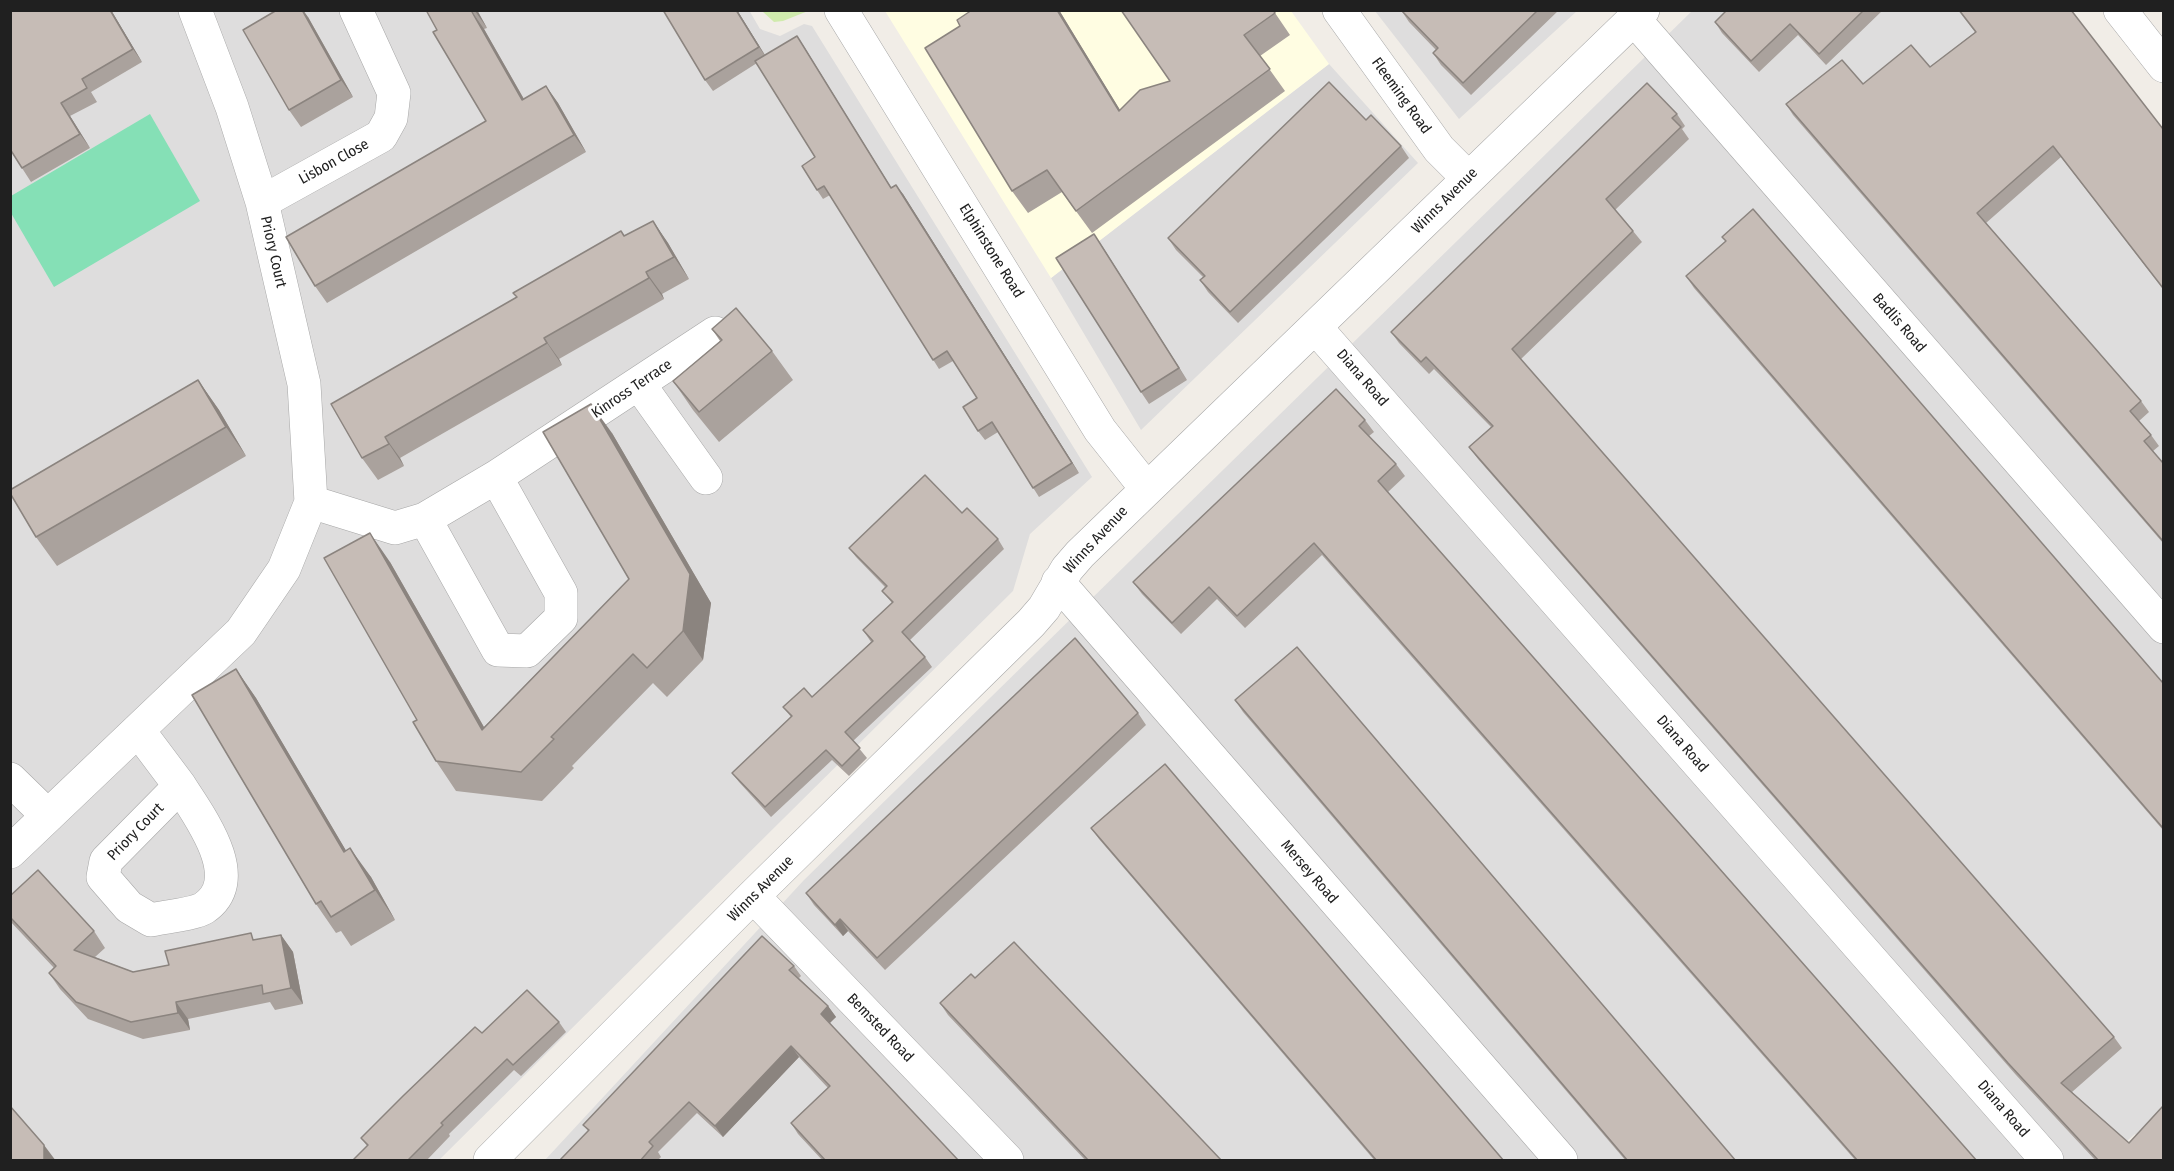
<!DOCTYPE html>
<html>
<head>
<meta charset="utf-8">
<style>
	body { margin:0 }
	#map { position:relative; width:2174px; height:1171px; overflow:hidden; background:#f1ede7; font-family:"Fira Sans Condensed",sans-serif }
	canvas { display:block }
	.frame { position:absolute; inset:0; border:12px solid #202020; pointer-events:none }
</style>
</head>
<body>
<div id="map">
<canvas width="2174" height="1171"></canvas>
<div class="frame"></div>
</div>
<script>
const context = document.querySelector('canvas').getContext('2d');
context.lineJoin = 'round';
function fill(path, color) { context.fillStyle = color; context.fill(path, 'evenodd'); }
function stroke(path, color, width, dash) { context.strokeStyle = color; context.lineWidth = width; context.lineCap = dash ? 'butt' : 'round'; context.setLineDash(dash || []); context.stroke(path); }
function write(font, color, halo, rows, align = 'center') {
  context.font = font + ' "Fira Sans Condensed",sans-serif'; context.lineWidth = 6; context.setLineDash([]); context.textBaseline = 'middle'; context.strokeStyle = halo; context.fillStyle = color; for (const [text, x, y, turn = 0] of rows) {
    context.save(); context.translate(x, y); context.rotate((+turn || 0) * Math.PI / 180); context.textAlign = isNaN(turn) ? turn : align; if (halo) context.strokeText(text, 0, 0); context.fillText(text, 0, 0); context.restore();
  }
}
fill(new Path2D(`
	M749 10 760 29 780 36 804 24 812 26 1092 477 1030 534 1013 591 439 1160H11L10 11Z
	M1375 11H1577L1459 119Z
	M1692 11H2071L2163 131V1160H2160L2135 1134 2105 1160H545L804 880Z
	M1329 64 1418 163 1141 430 1051 278Z`), '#dedddd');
fill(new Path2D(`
	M885 11H1291L1329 64 1051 278Z`), '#fffde2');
fill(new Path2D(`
	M762 11H808L783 21 774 22Z`), '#d0ebad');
fill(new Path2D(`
	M150 114 200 201 54 287 11 213V196Z`), '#85e0b6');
const minor = new Path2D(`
	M841 10 1100 430 1146 488
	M1339 10 1439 149 1468 178
	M2120 10 2164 66
	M1634 19 2164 627
	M262 202 381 136 391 118 394 93 356 10
	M1316 328 2047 1160
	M639 384 706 478
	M311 502 395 528 425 519 496 477 715 333
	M425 519 498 650 527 651 561 618V593L496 477
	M1058 582 1561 1160
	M138 730 180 786
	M10 779 48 816
	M180 786C199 816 247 879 204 908 194 914 164 917 151 920L129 907 103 877 106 861Z
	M10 852 241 632 284 569 311 502 304 384 262 202 232 107 195 10
	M753 896 1007 1160
	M490 1160 753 896 1031 623 1044 608 1067 569 1080 554 1643 10`);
stroke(minor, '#a7a7a7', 34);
stroke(minor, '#fff', 33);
fill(new Path2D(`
	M10 10H111L142 62 91 92 97 102 70 116 90 148 31 182 22 168Z
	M426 10H477L487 28 484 29 524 99 546 86 558 103 586 152 327 303 315 286 486 121Z
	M737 10 765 55 803 45 891 188 903 194 1079 473 1039 497 998 432 985 440 978 431 977 398 953 361 939 369 830 195 823 199 817 190 815 157 757 63 713 91 705 80Z
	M1059 10 1120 110 1170 81 1273 10 1290 35 1260 56 1285 91 1092 233 1062 192 1028 213 1012 191Z
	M1401 10H1559L1471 95 1441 65 1433 53 1436 50 1409 22Z
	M1727 10H1883L1826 65 1798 35 1759 72 1722 33 1715 22Z
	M1958 10H2071L2163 129V289L2061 157 1986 223 2141 401 2149 412 2139 421 2151 435 2159 446 2153 451 2163 463V543L1793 115 1786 104 1930 67 1975 32Z
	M308 17 353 97 301 127 289 110Z
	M1677 114 1685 126 1682 129 1689 139 1615 210 1633 231 1642 242 1521 359 2114 1037 2122 1048 2072 1092 2129 1143 2163 1161H2096L2016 1075 1478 459 1469 447 1491 427 1434 369 1429 374 1399 343 1391 332Z
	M1366 120 1401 146 1409 158 1238 323 1208 292 1200 280 1203 277 1176 250 1168 238Z
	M653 221 668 243 689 279 662 294 664 299 559 359 562 365 400 458 404 466 378 480 362 458 516 298 621 231 625 236Z
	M1102 246 1187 380 1149 404 1141 392Z
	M1686 276 2163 683V830L1694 288Z
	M712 329 772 351 793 380 719 442 693 410 673 381 720 341Z
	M198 380 219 410 246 456 57 566 36 537Z
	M1365 420 1374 432 1369 436 1396 464 1405 476 1388 492 1977 1161H1856L1322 555 1245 628 1217 599 1181 634 1142 594 1133 582Z
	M612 433 711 603 703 660 667 697 653 683 572 766 574 768 542 801 456 791 436 761 417 720 390 562 484 727 629 579Z
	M962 513 998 539 1004 549 910 640 925 657 932 667 853 741 867 758 849 776 832 760 771 817 739 782 732 773 791 717 783 707 812 697 871 642 863 630 892 603 882 591 885 587 856 557 849 548Z
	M236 669 256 698 346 851 371 877 395 920 351 946 341 931 336 933 316 904Z
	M1235 700 1736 1161H1626L1243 712Z
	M1138 713 1146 725 885 970 848 931 843 936 814 905 806 893Z
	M1091 828 1504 1161H1375L1099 839Z
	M10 896 94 931 105 948 95 957 133 972 169 965 256 940 281 935 293 952 303 1004 275 1010 270 1002 188 1019 190 1030 143 1039 88 1019 60 989 49 973 54 968 10 921Z
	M794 966 801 976 799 978 828 1006 836 1017 829 1023 959 1161H823L798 1134 791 1123 828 1088 799 1057 723 1137 697 1113 658 1152 661 1157 657 1161H559L588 1131 583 1125Z
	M975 978 1222 1161H1086L948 1015 940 1003Z
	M559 1022 566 1032 521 1076 514 1070 449 1134 450 1136 426 1161H352L367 1146 361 1138 482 1033Z`), '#aaa29d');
fill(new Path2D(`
	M110 10H111L142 62 133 49Z
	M302 10H303L308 17 353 97 341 80Z
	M475 10H477L487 28 475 11Z
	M736 10H737L766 57 759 47Z
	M1057 10H1059L1134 133 1119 111Z
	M472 12 484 29 534 117 522 100Z
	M797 36 803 45 897 197 891 188Z
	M546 86 558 103 586 152 574 135Z
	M61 103 70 116 90 148 80 134Z
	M896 185 903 194 1079 473 1072 463Z
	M653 221 668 243 689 279 674 257Z
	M1094 234 1102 246 1187 380 1179 368Z
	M646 272 662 294 664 299 649 278Z
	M544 338 559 359 562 365 547 343Z
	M198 380 219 410 246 456 226 427Z
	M591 404 612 433 711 603 703 660 683 631Z
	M385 437 400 458 404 466 389 444Z
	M370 533 390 562 502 759 482 730Z
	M236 669 256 698 364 881 344 852Z
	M350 848 371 877 395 920 375 890Z
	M840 919 848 931 843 936 835 925Z
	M281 935 293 952 303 1004 291 988Z
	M176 1002 188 1019 190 1030 178 1013Z
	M828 1006 836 1017 828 1025 821 1014Z
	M791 1046 799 1057 723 1137 715 1126Z
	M44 1145 56 1161H44Z`), '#8b847f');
const building = new Path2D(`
	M10 10H110L133 49 82 79 87 88 61 103 80 134 22 168 10 149Z
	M277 10H302L341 80 289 110 243 30Z
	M426 10H475L472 12 522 100 546 86 574 135 315 286 286 237 486 121 433 32 437 30Z
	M663 10H736L759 47 705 80Z
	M972 10H1057L1119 111 1140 90 1170 81 1121 10H1273L1275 13 1244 35 1270 69 1076 211 1047 170 1012 191 925 48 960 26 957 20Z
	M1401 10H1538L1463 83 1433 53 1438 48Z
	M1727 10H1864L1819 54 1790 24 1751 61 1715 22Z
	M1959 10H2071L2163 129V288L2053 146 1977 213 2141 401 2130 411 2151 435 2144 441 2163 463V541L1786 104 1842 60 1863 84 1911 45 1930 67 1976 32Z
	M797 36 891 188 896 185 1072 463 1033 488 992 422 978 431 963 407 977 398 947 351 933 360 824 186 817 190 802 166 815 157 755 61Z
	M1329 82 1366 120 1371 115 1401 146 1230 312 1200 280 1205 276 1168 238Z
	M1647 83 1677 114 1672 118 1681 127 1606 199 1633 231 1512 349 2114 1037 2061 1083 2129 1143 2163 1106V1161H2099L2008 1063 1469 447 1493 426 1426 357 1421 362 1391 332Z
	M1753 209 2163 683V828L1686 276 1726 241 1722 237Z
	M653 221 674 257 646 272 649 278 544 338 547 343 385 437 389 444 362 458 331 404 517 297 513 293 621 231 624 236Z
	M1094 234 1179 368 1141 392 1056 258Z
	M736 308 772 351 699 412 673 381 722 340 712 329Z
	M198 380 226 427 36 537 10 493V490Z
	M1336 389 1365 420 1359 426 1396 464 1378 481 1977 1161H1858L1314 543 1237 616 1209 587 1172 623 1133 582Z
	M591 404 690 574 683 631 647 668 633 654 551 737 554 739 521 772 436 761 413 722 417 720 324 558 370 533 482 730 629 579 543 432Z
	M925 475 962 513 967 508 998 539 902 632 925 657 845 732 860 748 842 766 826 750 765 807 732 773 792 716 783 707 804 688 812 697 873 641 863 630 893 602 882 591 887 586 849 548Z
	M1075 638 1138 713 877 958 840 919 835 925 806 893Z
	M1297 647 1736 1161H1628L1235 700Z
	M236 669 344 852 350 848 375 890 331 917 321 901 316 904 192 695Z
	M1165 764 1504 1161H1377L1091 828Z
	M38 870 94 931 74 950 133 972 169 965 165 951 251 933 253 940 281 935 291 988 263 994 262 985 176 1002 178 1013 131 1022 76 1002 49 973 56 966 10 917V896Z
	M762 936 794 966 789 970 828 1006 821 1014 959 1161H826L791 1123 830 1086 791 1046 715 1126 689 1102 649 1142 653 1146 640 1161H559L589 1130 583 1125Z
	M1014 942 1222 1161H1089L940 1003 971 974 975 978Z
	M527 990 559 1022 513 1065 507 1059 441 1123 443 1125 407 1161H352L368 1145 361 1138 403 1096 475 1027 482 1033Z
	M10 1106 44 1145V1161H10Z`);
fill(building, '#c6bcb6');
stroke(building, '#8b847f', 1.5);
write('15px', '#202020', '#fff', [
	["Fleeming Road",1401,96,54],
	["Lisbon Close",334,162,-29],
	["Winns Avenue",1445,201,-45],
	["Elphinstone Road",991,251,58],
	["Priory Court",273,252,77],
	["Badlis Road",1899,323,49],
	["Diana Road",1362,378,49],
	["Kinross Terrace",632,389,-34],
	["Winns Avenue",1096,540,-47],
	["Diana Road",1682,744,49],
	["Priory Court",136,832,-46],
	["Mersey Road",1309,872,49],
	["Winns Avenue",761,889,-45],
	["Bemsted Road",880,1028,46],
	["Diana Road",2003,1109,49]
]);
</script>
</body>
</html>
